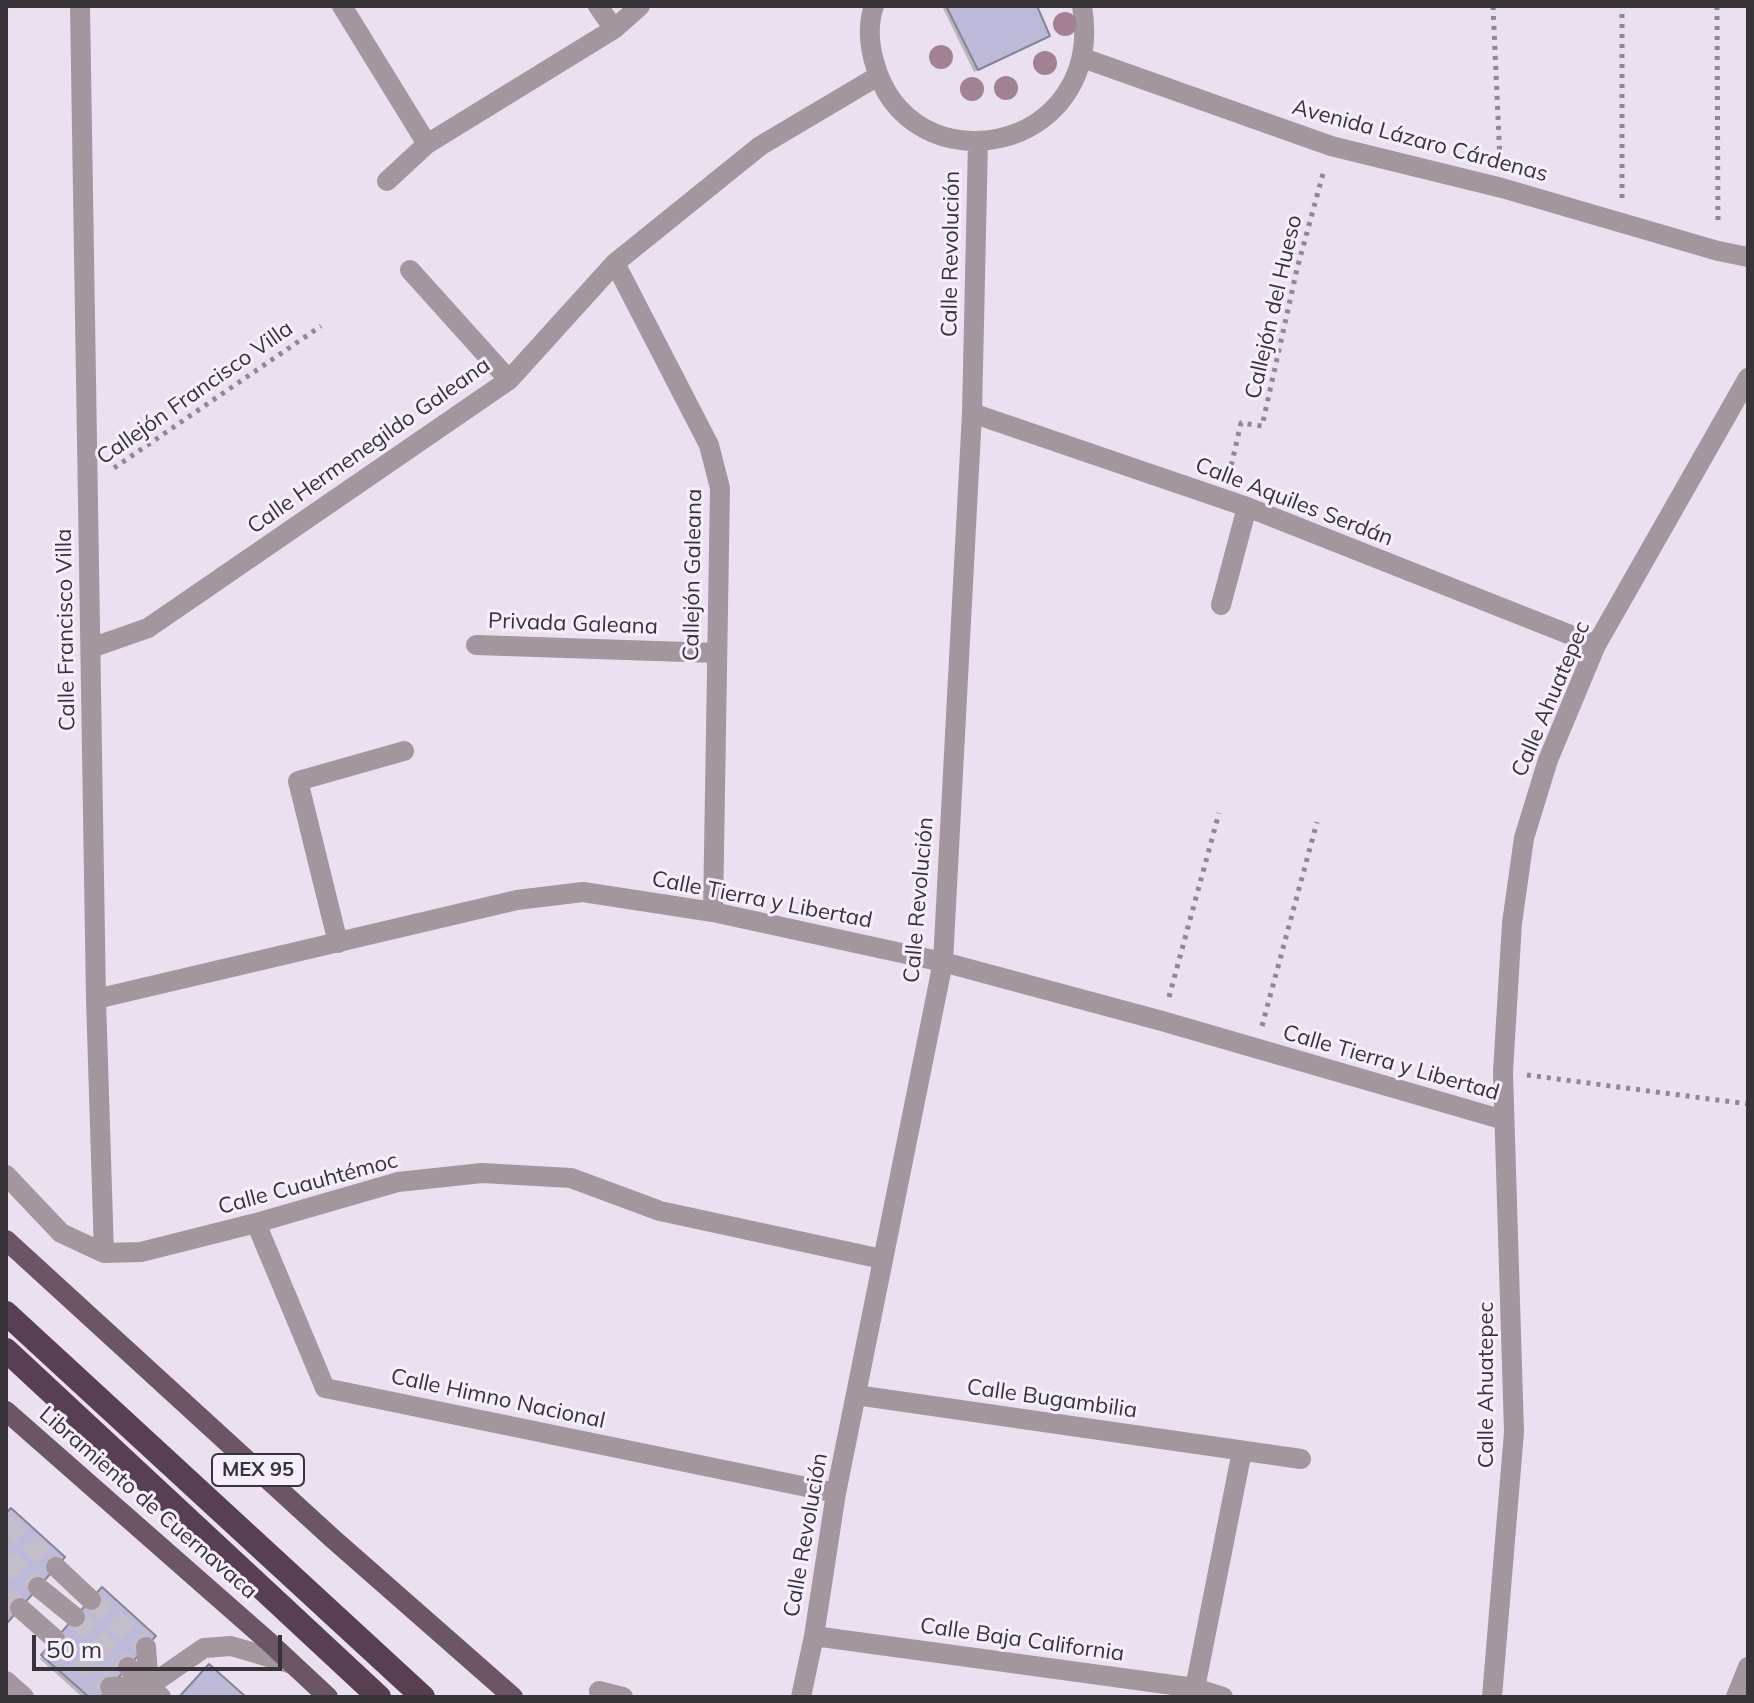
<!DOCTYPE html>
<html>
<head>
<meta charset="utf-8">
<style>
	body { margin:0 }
	#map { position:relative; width:1754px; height:1703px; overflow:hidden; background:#eae0f0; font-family:Mulish,sans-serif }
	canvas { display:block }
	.frame { position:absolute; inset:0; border:8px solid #373339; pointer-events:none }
	.scale { position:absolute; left:32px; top:1635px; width:250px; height:36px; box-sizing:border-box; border:4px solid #373339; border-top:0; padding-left:10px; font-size:24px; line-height:28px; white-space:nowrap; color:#373339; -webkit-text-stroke:6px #f7eefd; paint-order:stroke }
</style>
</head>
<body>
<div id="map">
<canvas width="1754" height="1703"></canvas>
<div class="frame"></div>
<div class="scale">50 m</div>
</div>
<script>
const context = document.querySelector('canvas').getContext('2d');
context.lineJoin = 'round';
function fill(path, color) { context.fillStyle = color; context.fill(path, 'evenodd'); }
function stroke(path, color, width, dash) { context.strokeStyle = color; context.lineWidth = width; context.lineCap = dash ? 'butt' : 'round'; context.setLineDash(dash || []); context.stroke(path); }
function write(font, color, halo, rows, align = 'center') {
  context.font = font + ' Mulish,sans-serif'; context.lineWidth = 6; context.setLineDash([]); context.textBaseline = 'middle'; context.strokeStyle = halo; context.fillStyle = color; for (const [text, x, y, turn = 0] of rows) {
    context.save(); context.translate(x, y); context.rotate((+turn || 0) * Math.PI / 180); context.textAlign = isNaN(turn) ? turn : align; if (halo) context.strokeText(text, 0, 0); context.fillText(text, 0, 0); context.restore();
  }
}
fill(new Path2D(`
	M942 6H1034L1048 35 974 72Z
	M11 1511 62 1557 6 1621V1516Z
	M102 1590 99 1697H82L40 1659Z`), '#0003');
const building = new Path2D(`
	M946 6H1037L1050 36 978 70Z
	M11 1508 65 1557 7 1623 6 1513Z
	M102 1587 156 1636 101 1697H89L41 1655Z
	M209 1664 246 1697H179Z`);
fill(building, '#bdbad9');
stroke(building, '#878594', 2);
stroke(new Path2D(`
	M6 1523 56 1567
	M6 1559 38 1587
	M6 1596 20 1608
	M91 1600 146 1647
	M75 1617 128 1667
	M55 1639 110 1687`), '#c6bdcb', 20, [20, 10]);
stroke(new Path2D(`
	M1493 6 1500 161
	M1717 6 1718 226
	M1622 198V6
	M114 468 321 326
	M1229 475 1241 423 1262 426 1297 269 1324 170
	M1169 997 1219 813
	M1262 1026 1317 822
	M1527 1075 1748 1104`), '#8f8893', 5, [4, 6]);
stroke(new Path2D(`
	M80 6 96 999 104 1253
	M342 6 427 144
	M598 6 614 29
	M874 6C868 23 869 43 874 61 908 192 1107 154 1082 6
	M1083 58 1331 146 1502 188 1718 251 1748 257
	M387 181 427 144 614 29 640 6
	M615 263 709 445 720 488 713 912
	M410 270 509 380
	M972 413 1247 507 1596 645
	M1221 605 1247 507
	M476 645 716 653
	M91 648 148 628 509 380 615 263 760 146 878 76
	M338 943 298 781 404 751
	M96 999 517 900 583 892 713 912 943 962 1162 1021 1504 1120
	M6 1175 61 1233 104 1253 141 1252 256 1223 398 1182 482 1173 571 1178 660 1211 882 1259
	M256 1223 325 1388 836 1493
	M856 1395 1301 1459
	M56 1567 91 1600
	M38 1587 75 1617
	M20 1608 55 1639
	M814 1636 1195 1688 1223 1697
	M146 1647 149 1686
	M128 1667 161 1697
	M6 1681 24 1697
	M110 1687 149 1686
	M1195 1688 1242 1451
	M599 1691 623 1697
	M139 1697 149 1686 204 1648 231 1646 292 1664
	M801 1697 814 1636 836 1493 943 962 972 413 978 142
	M1492 1697 1514 1432 1503 1072 1512 923 1524 838 1548 760 1596 645 1748 378
	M1736 1697 1748 1667`), '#a3969f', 20);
stroke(new Path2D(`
	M6 1240 332 1538 513 1697
	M6 1411 269 1642 328 1697`), '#6c5666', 20);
stroke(new Path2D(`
	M6 1313 423 1697
	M6 1350 379 1697`), '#583f51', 24);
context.fillStyle = '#a28292';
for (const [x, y] of [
	[1065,24],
	[941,57],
	[1045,63],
	[1006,88],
	[972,89]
]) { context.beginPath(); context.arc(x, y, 12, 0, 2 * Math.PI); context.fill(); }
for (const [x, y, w] of [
	[258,1470,92]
]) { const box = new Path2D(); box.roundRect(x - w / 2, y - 16, w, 32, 6); context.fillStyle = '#f7eefd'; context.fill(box); stroke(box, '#373339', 2); }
write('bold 20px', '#373339', null, [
	["MEX 95",258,1470]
]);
write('22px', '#373339', '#f7eefd', [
	["Avenida Lázaro Cárdenas",1420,141,15],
	["Calle Revolución",951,254,-89],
	["Callejón del Hueso",1274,307,-77],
	["Callejón Francisco Villa",195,393,-35],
	["Calle Hermenegildo Galeana",369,446,-35],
	["Calle Aquiles Serdán",1294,502,21],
	["Callejón Galeana",693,575,-89],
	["Privada Galeana",573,624,2],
	["Calle Francisco Villa",66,630,-91],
	["Calle Ahuatepec",1551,699,-67],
	["Calle Tierra y Libertad",762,900,11],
	["Calle Revolución",919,900,-85],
	["Calle Tierra y Libertad",1391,1063,16],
	["Calle Cuauhtémoc",308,1184,-15],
	["Calle Ahuatepec",1486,1385,-90],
	["Calle Himno Nacional",498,1399,12],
	["Calle Bugambilia",1052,1399,8],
	["Libramiento de Cuernavaca",148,1503,41],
	["Calle Revolución",806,1535,-80],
	["Calle Baja California",1022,1640,8]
]);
</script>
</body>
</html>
